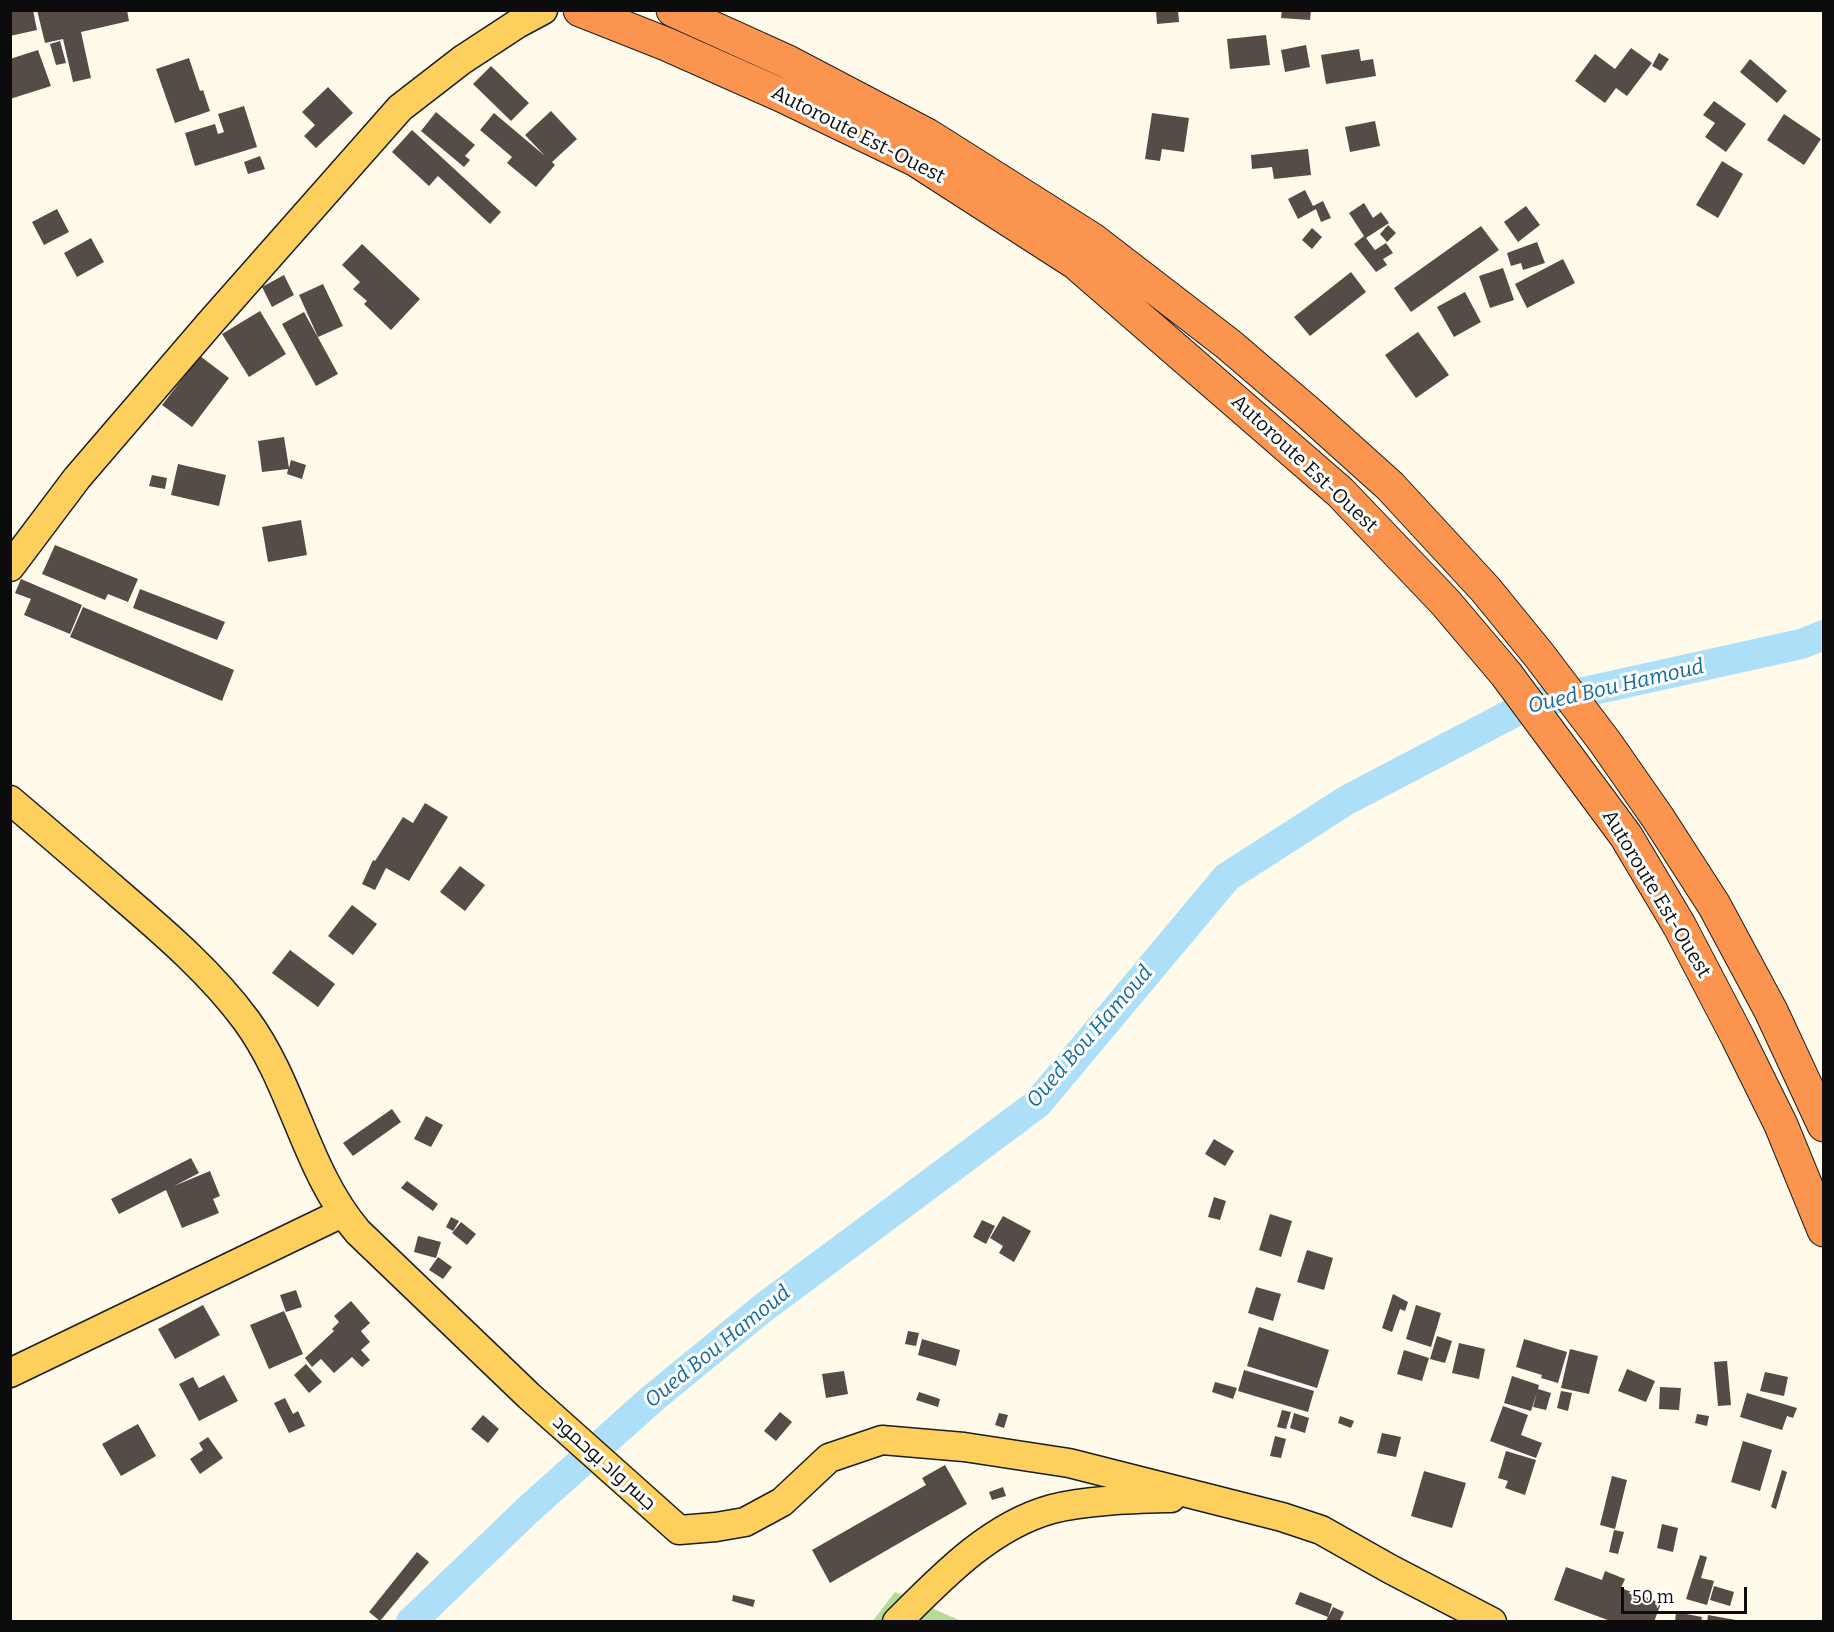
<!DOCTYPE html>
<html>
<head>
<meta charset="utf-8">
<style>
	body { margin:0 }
	#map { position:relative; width:1834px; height:1632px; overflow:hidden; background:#fffaea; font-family:Bitter,serif }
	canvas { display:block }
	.frame { position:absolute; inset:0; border:12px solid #0c0c0c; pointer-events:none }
	.scale { position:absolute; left:1621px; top:1587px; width:126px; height:27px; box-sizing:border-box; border:3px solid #0c0c0c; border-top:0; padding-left:8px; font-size:18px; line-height:21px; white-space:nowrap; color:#0c0c0c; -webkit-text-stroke:4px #fff; paint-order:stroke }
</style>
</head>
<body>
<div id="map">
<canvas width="1834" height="1632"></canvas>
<div class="frame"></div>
<div class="scale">50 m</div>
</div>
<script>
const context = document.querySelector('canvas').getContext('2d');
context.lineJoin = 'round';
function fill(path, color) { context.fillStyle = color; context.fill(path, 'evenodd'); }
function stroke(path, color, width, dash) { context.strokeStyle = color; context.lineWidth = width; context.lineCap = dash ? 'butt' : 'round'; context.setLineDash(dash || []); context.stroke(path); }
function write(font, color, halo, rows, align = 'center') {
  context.font = font + ' Bitter,Cairo,serif'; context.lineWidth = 6; context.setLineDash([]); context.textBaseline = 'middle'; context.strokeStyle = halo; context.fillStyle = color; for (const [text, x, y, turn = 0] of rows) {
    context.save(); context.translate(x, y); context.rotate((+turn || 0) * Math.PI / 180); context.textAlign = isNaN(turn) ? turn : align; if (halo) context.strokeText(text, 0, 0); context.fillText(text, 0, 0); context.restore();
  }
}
fill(new Path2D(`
	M895 1592 961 1621 872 1622Z`), '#b6db92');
stroke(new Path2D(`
	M411 1622 530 1508 653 1398 763 1308 1037 1104 1227 877 1347 800 1530 704 1801 644 1824 635`), '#ade0f8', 30);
fill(new Path2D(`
	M10 10H33L37 30 10 36Z
	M37 10H127L129 21 81 32 91 78 73 82 63 39 45 43Z
	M1156 10H1178L1179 22 1157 24Z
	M1282 10H1311L1310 20 1281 18Z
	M1266 35 1270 65 1230 69 1227 39Z
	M60 41 66 63 56 65 50 44Z
	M1306 45 1310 67 1285 72 1281 50Z
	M1631 48 1652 63 1627 96 1616 88 1605 103 1575 81 1595 54 1615 69Z
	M1359 49 1361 61 1373 59 1376 76 1326 84 1321 55Z
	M38 50 51 86 10 99V59Z
	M1659 53 1669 59 1661 71 1652 66Z
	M189 58 200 91 203 90 210 111 175 123 156 69Z
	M1750 59 1787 91 1777 103 1740 72Z
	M491 66 529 103 511 121 473 84Z
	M328 87 353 113 316 148 304 136 315 125 302 112Z
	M1714 101 1746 124 1726 152 1705 137 1715 123 1703 115Z
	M244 106 257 147 195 166 185 133 215 124 218 134 224 132 218 114Z
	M551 111 577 139 552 162 555 165 536 187 507 163 512 157 480 130 494 113 545 156 525 135Z
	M436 112 475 145 465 156 470 160 464 167 421 131Z
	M1152 113 1189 118 1184 152 1162 149 1160 161 1145 159Z
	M1784 114 1821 139 1804 165 1767 140Z
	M1375 121 1380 146 1350 152 1345 127Z
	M412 130 501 212 490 224 438 176 429 186 392 152Z
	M1308 149 1311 175 1274 179 1272 167 1252 169 1251 155Z
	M260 156 265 169 248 174 244 162Z
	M1722 161 1743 174 1718 218 1696 205Z
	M1305 190 1313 206 1323 201 1331 218 1321 222 1316 209 1298 219 1288 199Z
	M1364 203 1373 218 1381 212 1389 223 1366 238 1375 250 1386 243 1393 253 1383 259 1387 265 1376 272 1354 244 1364 236 1349 213Z
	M1526 206 1540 225 1518 242 1504 222Z
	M57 209 69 232 44 245 32 222Z
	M1388 225 1396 233 1387 242 1380 234Z
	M1481 226 1499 250 1411 312 1394 288Z
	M1312 228 1322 237 1312 249 1302 240Z
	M91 238 104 262 77 277 64 253Z
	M1537 242 1545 263 1523 270 1521 263 1511 266 1507 253Z
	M362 244 420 299 391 330 364 304 367 301 353 289 360 282 342 265Z
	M1563 259 1575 283 1527 308 1515 284Z
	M1503 268 1514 300 1490 308 1479 276Z
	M1351 272 1366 292 1310 336 1294 317Z
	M284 275 294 295 272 307 262 287Z
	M323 284 343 326 318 337 299 295Z
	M1465 292 1481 322 1454 337 1437 307Z
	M260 311 286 354 249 377 222 334Z
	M304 312 338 374 316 386 282 324Z
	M1418 332 1449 375 1416 398 1385 355Z
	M200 356 229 378 192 427 162 405Z
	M284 437 289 468 291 460 306 465 302 479 287 474 288 469 262 472 258 441Z
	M178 464 226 475 219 506 171 495Z
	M152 475 167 478 165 489 149 486Z
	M301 520 307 555 268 562 262 527Z
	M55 545 138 579 128 602 108 594 105 600 42 574Z
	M21 579 82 605 70 634 24 615 31 599 15 593Z
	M140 589 225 622 217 640 133 608Z
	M83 607 234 670 222 701 70 637Z
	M425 803 448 817 409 881 386 868 375 890 362 884 373 860 375 861 403 817 413 823Z
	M460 866 485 885 465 911 440 892Z
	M352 905 377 924 353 955 328 936Z
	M290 950 335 984 318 1007 272 973Z
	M392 1109 401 1122 353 1156 343 1143Z
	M426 1116 443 1125 431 1147 414 1139Z
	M1214 1139 1234 1151 1225 1166 1205 1154Z
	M191 1158 199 1173 174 1186 210 1171 220 1196 213 1199 219 1213 182 1228 166 1190 119 1214 111 1199Z
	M407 1181 438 1204 433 1211 401 1188Z
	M1214 1197 1226 1201 1220 1220 1208 1217Z
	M1270 1214 1292 1221 1281 1257 1259 1250Z
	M1003 1216 1031 1231 1014 1262 999 1253 1003 1246 990 1238Z
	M451 1217 459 1221 453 1231 446 1227Z
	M982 1220 995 1226 986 1244 973 1237Z
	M461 1222 476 1234 467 1245 452 1233Z
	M418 1236 441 1242 436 1258 414 1252Z
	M1307 1250 1333 1258 1324 1290 1297 1282Z
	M438 1257 452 1267 443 1279 429 1270Z
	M1256 1287 1281 1294 1273 1321 1248 1313Z
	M296 1290 302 1307 286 1312 280 1295Z
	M1393 1294 1408 1302 1405 1311 1400 1309 1392 1332 1382 1328Z
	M351 1301 370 1323 361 1331 370 1342 361 1350 370 1360 362 1367 352 1357 334 1373 321 1359 312 1367 305 1358 334 1331 332 1329 339 1322 334 1316Z
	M203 1305 220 1335 175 1359 158 1329Z
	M1416 1305 1441 1313 1431 1347 1406 1339Z
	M284 1311 303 1354 269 1369 250 1325Z
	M1259 1327 1329 1350 1317 1388 1247 1366Z
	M908 1331 919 1333 916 1346 905 1344Z
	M1437 1336 1452 1341 1445 1363 1430 1359Z
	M922 1339 960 1350 956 1366 918 1355Z
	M1524 1339 1567 1352 1558 1383 1541 1378 1542 1375 1516 1367Z
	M1459 1343 1485 1349 1479 1379 1452 1373Z
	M1570 1349 1598 1356 1589 1394 1561 1388Z
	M1404 1350 1429 1358 1422 1381 1397 1374Z
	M1727 1361 1731 1405 1718 1406 1714 1362Z
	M306 1364 322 1382 309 1393 294 1375Z
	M1627 1369 1655 1381 1646 1402 1618 1391Z
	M1244 1370 1314 1391 1308 1412 1238 1391Z
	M844 1371 848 1394 826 1398 822 1374Z
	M1765 1372 1788 1377 1784 1396 1760 1391Z
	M224 1375 238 1401 199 1421 179 1384 193 1377 199 1388Z
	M1512 1376 1539 1385 1538 1389 1551 1393 1546 1410 1533 1407 1537 1392 1531 1411 1504 1403Z
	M1215 1382 1237 1388 1233 1399 1212 1392Z
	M1660 1387 1681 1388 1679 1410 1659 1409Z
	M1561 1391 1572 1393 1568 1411 1557 1408Z
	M919 1392 940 1399 938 1407 916 1400Z
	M1747 1393 1797 1408 1793 1418 1787 1416 1782 1430 1740 1417Z
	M285 1398 293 1414 298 1411 305 1426 289 1433 274 1403Z
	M1503 1406 1528 1415 1521 1435 1542 1443 1536 1458 1490 1441Z
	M1282 1410 1291 1412 1286 1429 1277 1427Z
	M780 1412 792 1422 776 1441 764 1431Z
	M999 1413 1008 1415 1004 1428 995 1425Z
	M1294 1413 1309 1418 1305 1433 1290 1428Z
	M1697 1414 1709 1416 1707 1426 1695 1423Z
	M483 1415 499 1429 488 1443 471 1429Z
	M1340 1416 1354 1421 1351 1428 1338 1423Z
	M138 1424 156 1456 121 1476 102 1444Z
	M1382 1433 1401 1437 1396 1457 1377 1453Z
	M1275 1436 1286 1439 1281 1458 1270 1456Z
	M208 1437 223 1458 200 1474 190 1459 203 1450 199 1443Z
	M1743 1441 1772 1450 1760 1491 1731 1482Z
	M1506 1451 1536 1460 1525 1495 1505 1488 1508 1481 1498 1478Z
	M945 1465 967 1504 830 1583 812 1550 926 1485 922 1478Z
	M1782 1470 1787 1472 1776 1509 1771 1507Z
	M1424 1471 1466 1483 1452 1528 1411 1516Z
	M1612 1476 1627 1480 1615 1529 1600 1525Z
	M1003 1487 1006 1496 992 1500 989 1492Z
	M1662 1524 1678 1528 1673 1552 1657 1548Z
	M1614 1530 1624 1532 1618 1554 1609 1552Z
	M417 1552 429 1562 380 1621 369 1612Z
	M1700 1555 1707 1557 1701 1578 1714 1581 1707 1605 1686 1599Z
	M1566 1567 1602 1580 1605 1571 1625 1579 1621 1588 1661 1603 1654 1622H1613L1554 1600Z
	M1714 1586 1734 1592 1730 1606 1710 1600Z
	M1300 1592 1332 1604 1328 1617 1333 1607 1344 1612 1339 1622H1325L1328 1617 1295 1604Z
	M733 1595 755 1600 753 1607 732 1601Z
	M1676 1612 1702 1617 1701 1622H1675Z
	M1708 1615 1736 1620 1735 1622H1707Z`), '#554c48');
const major = new Path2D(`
	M10 567 77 478 211 322 400 108 462 60 517 24 543 10
	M10 800C48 832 86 865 124 898 167 935 212 974 246 1020 294 1085 305 1170 358 1232L529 1396 679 1530 716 1527 745 1522 782 1502 829 1458 882 1440 964 1447 1069 1463 1282 1517 1321 1530 1390 1569 1492 1622
	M10 1373 342 1213
	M897 1622C941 1578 990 1526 1052 1509 1086 1500 1135 1499 1171 1498`);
const highway = new Path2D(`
	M580 10 666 44 783 96 916 160 1076 263 1340 492 1445 602 1506 674 1626 836 1679 925 1737 1036 1781 1125 1824 1230
	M673 10 788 62 927 135 1093 240 1228 344 1311 415 1390 486 1486 590 1539 655 1605 742 1658 818 1714 905 1771 1011 1824 1125`);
stroke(major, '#1d1d1d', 31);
stroke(highway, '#1d1d1d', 35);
stroke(major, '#fdcf5c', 28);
stroke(highway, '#fa944e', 33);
write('20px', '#0c0c0c', '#fff', [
	["Autoroute Est-Ouest",858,135,27],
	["Autoroute Est-Ouest",1304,464,43],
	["Autoroute Est-Ouest",1656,894,59],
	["جسر واد بوحمود",604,1463,42]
]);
write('italic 21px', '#1169a1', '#fff', [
	["Oued Bou Hamoud",1616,687,-13],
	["Oued Bou Hamoud",1090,1037,-49],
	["Oued Bou Hamoud",718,1347,-39]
]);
</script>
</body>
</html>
